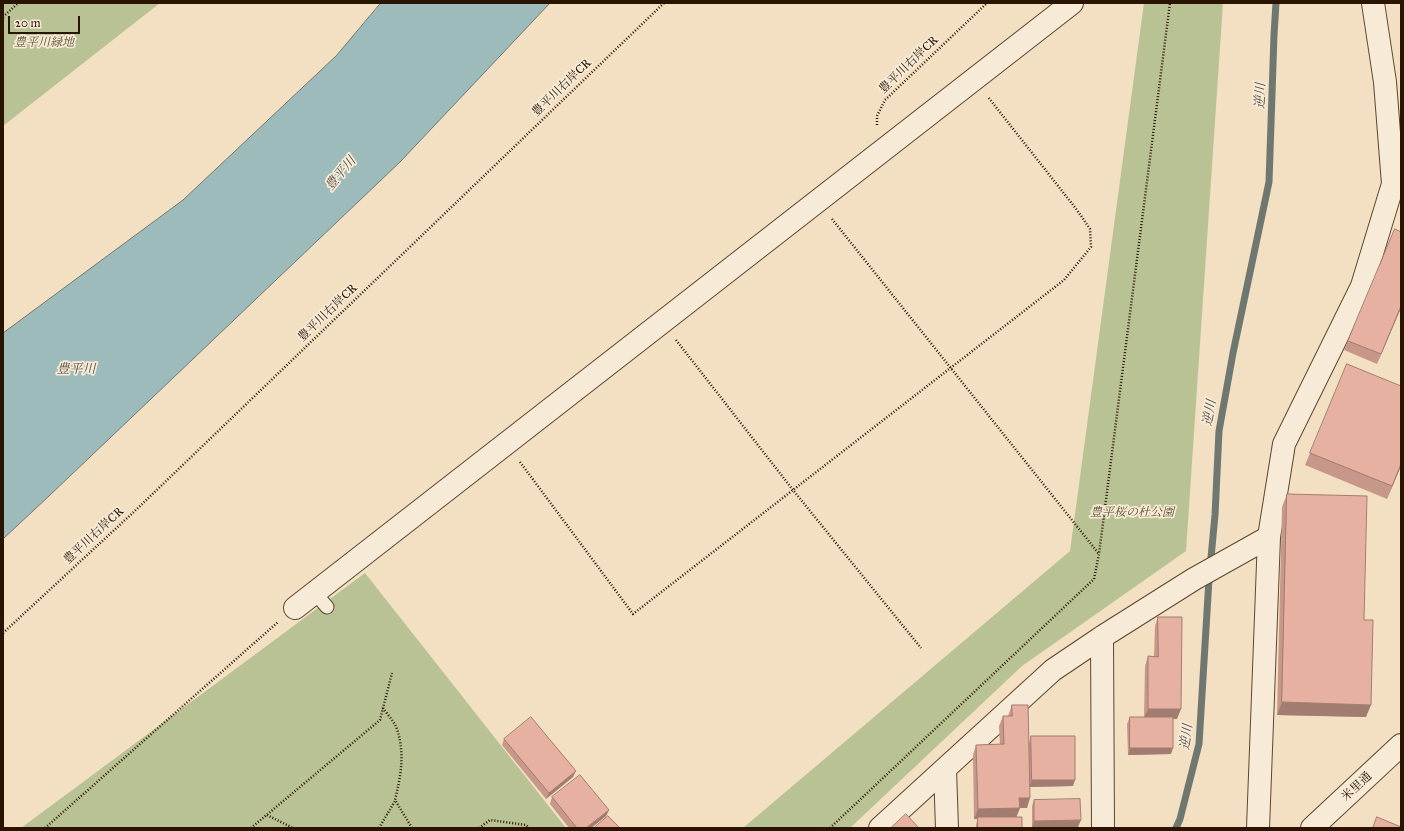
<!DOCTYPE html>
<html>
<head>
<meta charset="utf-8">
<style>
	body { margin:0 }
	#map { position:relative; width:1404px; height:831px; overflow:hidden; background:#f3dfc2; font-family:"IM FELL Great Primer",serif }
	canvas { display:block }
	.frame { position:absolute; inset:0; border:4px solid #291400; pointer-events:none }
	.scale { position:absolute; left:8px; top:16px; width:72px; height:18px; box-sizing:border-box; border:2px solid #291400; border-top:0; padding-left:5px; font-size:12px; line-height:14px; white-space:nowrap; color:#291400; -webkit-text-stroke:3px #f7ead7; paint-order:stroke }
</style>
</head>
<body>
<div id="map">
<canvas width="1404" height="831"></canvas>
<div class="frame"></div>
<div class="scale">20 m</div>
</div>
<script>
const context = document.querySelector('canvas').getContext('2d');
context.lineJoin = 'round';
function fill(path, color) { context.fillStyle = color; context.fill(path, 'evenodd'); }
function stroke(path, color, width, dash) { context.strokeStyle = color; context.lineWidth = width; context.lineCap = dash ? 'butt' : 'round'; context.setLineDash(dash || []); context.stroke(path); }
function write(font, color, halo, rows, align = 'center') {
  context.font = font + ' "IM FELL Great Primer","Noto Serif JP",serif'; context.lineWidth = 3.5; context.setLineDash([]); context.textBaseline = 'middle'; context.strokeStyle = halo; context.fillStyle = color; for (const [text, x, y, turn = 0] of rows) {
    context.save(); context.translate(x, y); context.rotate((+turn || 0) * Math.PI / 180); context.textAlign = isNaN(turn) ? turn : align; if (halo) context.strokeText(text, 0, 0); context.fillText(text, 0, 0); context.restore();
  }
}
fill(new Path2D(`
	M3 3H160L3 126Z
	M1144 3H1223L1186 551 1022 666 850 828H743L1070 551Z
	M365 573 566 828H21Z`), '#b8c295');
const water = new Path2D(`
	M381 3H550L400 162 49 496 3 539V333L183 200 336 56Z`);
fill(water, '#9ebbbb');
stroke(water, '#6f7870', 1);
stroke(new Path2D(`
	M1176 828 1180 819 1199 744 1209 579 1215 515 1219 431 1233 353 1269 182 1274 35 1276 3`), '#6f7870', 7);
const service = new Path2D(`
	M315 593 327 607`);
const minor = new Path2D(`
	M295 608 1072 3
	M1102 637 1103 828
	M945 769 947 828
	M880 828 1053 670 1102 637 1194 579 1269 537
	M1258 828 1269 537 1284 444 1362 286 1393 184 1385 82 1373 3`);
const tertiary = new Path2D(`
	M1312 828 1401 745`);
stroke(service, '#5c4730', 15);
stroke(minor, '#5c4730', 24);
stroke(tertiary, '#5c4730', 24);
stroke(new Path2D(`
	M3 17 18 3
	M877 125V116L885 100 987 3
	M832 219 1099 554
	M676 340 793 490 921 648
	M520 462 633 614 1064 280 1091 247 1090 229 1077 210 988 97
	M3 633 138 508 664 3
	M383 708C387 714 394 721 397 729 405 754 401 775 395 800L412 828
	M267 815 293 828
	M45 828 278 622
	M251 828 380 720 392 673
	M379 828 395 801
	M479 828 490 820 526 825 529 828
	M830 828 1094 579 1099 554 1170 3`), '#291400', 2.5, [1, 2]);
stroke(service, '#f7ead7', 13);
stroke(minor, '#f7ead7', 22);
stroke(tertiary, '#f7ead7', 22);
fill(new Path2D(`
	M1401 232V308L1377 364 1344 350 1348 341Z
	M1401 386V466L1387 499 1305 465 1310 453Z
	M1287 494 1364 620 1366 717 1277 715 1282 507Z
	M1158 617 1177 719H1173L1171 754 1128 755 1127 724 1130 717H1144L1145 666 1148 656H1154L1155 626Z
	M1012 705 1029 743 1031 736 1073 786 1030 787 1027 808H1020L1016 817 1022 828H976V824L978 819H974L973 755 976 745H1000L999 726 1003 716H1008Z
	M504 739 573 777 546 799 502 745Z
	M552 797 609 810 606 816 591 828H569L550 804Z
	M1034 800 1078 827 1032 828V806Z`), '#c7988a');
fill(new Path2D(`
	M1401 306V308L1377 364 1381 354Z
	M1401 464V466L1387 499 1392 486Z
	M1282 702 1371 705 1366 717 1277 715Z
	M1148 709H1181L1177 719 1144 718Z
	M1130 748H1173L1171 754 1128 755Z
	M576 771 573 777 546 799 549 793Z
	M1032 780H1075L1073 786 1029 787Z
	M1019 798H1030L1027 808H1016Z
	M1020 808 1016 818 978 817V819H974L978 809Z
	M609 810 606 816 591 828H586Z
	M1081 820 1078 827 1032 828 1034 821Z`), '#a27c71');
const building = new Path2D(`
	M1395 229 1401 232V306L1381 354 1348 341Z
	M1347 364 1401 386V464L1392 486 1310 453Z
	M1287 494 1367 496 1364 620H1373L1371 705 1282 702Z
	M1158 617H1182L1181 709H1148V656L1158 657Z
	M1012 705H1028L1030 798H1019L1020 808 978 809 976 745 1004 744 1003 716H1012Z
	M531 717 576 771 549 793 504 739Z
	M1130 717H1173V748H1130Z
	M1031 736H1075V780H1032Z
	M580 775 609 810 586 828H577L552 797Z
	M1080 799 1081 820 1034 821V800Z
	M906 814 919 828H891Z
	M608 816 620 828H594Z
	M978 817H1022V828H978Z
	M1377 817 1401 827V828H1373Z`);
fill(building, '#e7b1a1');
stroke(building, '#a27c71', 1);
write('italic 12px', '#5b5134', '#f7ead7', [
	["豊平川緑地",44,43],
	["豊平桜の杜公園",1132,513]
]);
write('12px', '#291400', '#f7ead7', [
	["豊平川右岸CR",909,65,-44],
	["豊平川右岸CR",562,88,-44],
	["豊平川右岸CR",328,313,-44],
	["豊平川右岸CR",94,536,-43],
	["米里通",1357,787,-43]
]);
write('italic 13px', '#524e41', '#f7ead7', [
	["逆川",1261,96,-88],
	["豊平川",341,174,-50],
	["豊平川",76,370],
	["逆川",1210,413,-79],
	["逆川",1187,737,-83]
]);
</script>
</body>
</html>
